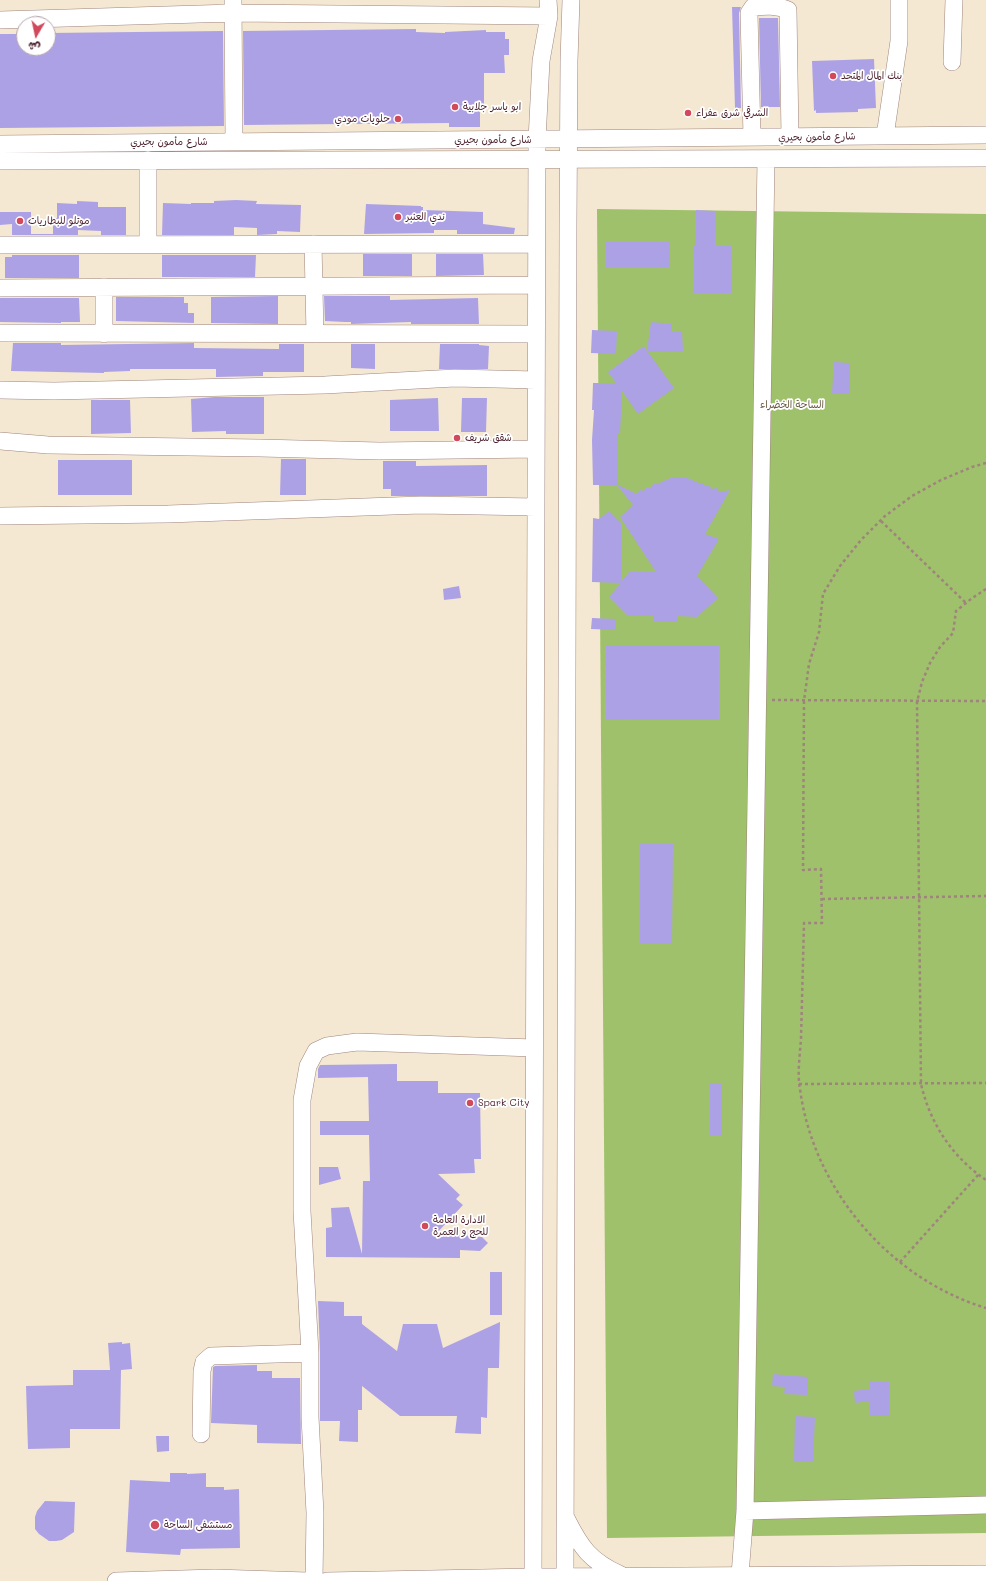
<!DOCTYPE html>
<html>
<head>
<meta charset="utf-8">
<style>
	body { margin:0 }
	#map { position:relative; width:986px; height:1581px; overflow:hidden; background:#f4e8d2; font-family:Mali,"Playpen Sans Arabic",sans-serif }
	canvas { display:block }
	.north { position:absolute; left:16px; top:16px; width:40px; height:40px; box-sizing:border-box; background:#fff; border:1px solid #b7a5aa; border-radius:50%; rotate:189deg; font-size:11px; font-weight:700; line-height:16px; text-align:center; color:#4a1f2b }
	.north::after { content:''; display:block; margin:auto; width:14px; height:18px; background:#d1495b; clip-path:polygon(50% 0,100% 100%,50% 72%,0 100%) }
</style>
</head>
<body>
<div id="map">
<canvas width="986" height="1581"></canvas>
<div class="north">ش</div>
</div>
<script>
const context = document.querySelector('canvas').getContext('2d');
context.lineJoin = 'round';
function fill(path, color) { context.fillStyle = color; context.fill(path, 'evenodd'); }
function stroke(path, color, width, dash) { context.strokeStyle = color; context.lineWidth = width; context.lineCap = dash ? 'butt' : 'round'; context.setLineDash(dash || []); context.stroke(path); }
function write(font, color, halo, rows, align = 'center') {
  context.font = font + ' Mali,"Playpen Sans Arabic",sans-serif'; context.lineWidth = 3.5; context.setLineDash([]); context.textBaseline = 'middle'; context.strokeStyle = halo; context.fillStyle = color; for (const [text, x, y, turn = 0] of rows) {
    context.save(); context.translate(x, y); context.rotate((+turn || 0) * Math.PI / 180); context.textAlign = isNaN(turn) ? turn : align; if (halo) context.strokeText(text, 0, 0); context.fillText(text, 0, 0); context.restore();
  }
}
fill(new Path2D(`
	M597 209 986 214V1533L607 1538Z`), '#9fc16b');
fill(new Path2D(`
	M732 7H741L739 13 741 108H735Z
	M759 18H778L780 107H761Z
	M416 29V32L445 33V32L486 30V32H505V39H509V55H504L505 73H484V104L480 105V127H449V123L244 125 243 31Z
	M223 31 224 126 0 128V34H24V48H48V33Z
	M874 59 876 108 858 109V112L816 113V110L814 111 812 61Z
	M236 200 257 201 256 204 301 205 300 232 277 231V234L257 235V228L234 227V235H162L163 203 191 204V203H214V201Z
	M77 201 98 202V207H126V235H101V231L78 230V235H12V224L0 225V212H31V234H53V218H57V203L77 204Z
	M366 204 421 206V207H423V210L483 212V224L515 228 514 234H457V230H434V233L364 234Z
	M696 210 716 211 715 246H731L732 293H694V246H695Z
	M605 242H670V267H605Z
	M363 254H412V276H363Z
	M436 254H483L484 275 436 276Z
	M12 255H79V278H5V257H12Z
	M162 255H256L255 277H162Z
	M278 296V324L211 323V297Z
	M324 296H390V300L478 298 479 324H411V322L351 324V322H345L325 321Z
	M116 297H184V303H188V313H194V323L116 321Z
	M0 298H79L80 322H61V323L0 322Z
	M651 322 672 324 671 332 682 331 683 351 648 352 674 388 638 414 622 391 620 434H618V485L637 494 640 490 644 491 646 487 650 488 654 483 657 484 673 477H685L699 483H704V486H710L711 489 717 488 719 492 730 490 705 534 719 539 697 576 718 598 697 617 678 616 677 622 654 621V616H628L609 597 621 583 592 582 593 518 599 519 609 511 621 523V582L629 572H656L620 517 633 505 617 485H593L592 440 594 410H592L593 383H616L608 372 644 346 647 351Z
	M592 330 617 331 616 354 591 353Z
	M13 343H61V345L194 343V348L279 349V344H304V372H263V376L216 377V369H130V371L104 372V373L11 371Z
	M351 344H375V369L351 368Z
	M440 344H479V345L489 346 488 369H439Z
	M834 362 850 363 849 394 832 393Z
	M215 397H264V434H226V431L192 432 191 399Z
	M438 398 439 431H390V400Z
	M462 398H487L486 432H461Z
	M91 400H130L131 433 91 434Z
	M281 459H306V495H280Z
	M58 460H132V495H58Z
	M383 461H416V466L487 465V496H391V489H383Z
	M459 586 461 598 444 600 443 589Z
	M592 618 616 619V630L591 629Z
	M606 645H719V720L606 719Z
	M640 844H673L672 944H640Z
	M397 1064V1081H438V1093H480L481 1159H474L475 1173 438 1174 460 1195 456 1199 463 1205 435 1235H461L482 1237 488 1243 480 1251 460 1250V1258L326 1257V1228L332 1227 331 1208 349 1207 362 1254 363 1181H370L369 1135H320V1121H369L368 1077 318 1078V1069L320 1065Z
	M710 1083H722L721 1135H709Z
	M319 1167H338L341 1179 319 1185Z
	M490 1272H502V1315H490Z
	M318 1301 344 1302V1316H362V1324L397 1351 403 1324H437L443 1348 500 1322 499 1368H488L487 1418 481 1417V1434L455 1433 457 1416H400L362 1386V1410H358V1442L339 1441 340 1421H320V1352Z
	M122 1342V1344L130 1343 132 1369 121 1370 120 1429H70V1448L28 1449 26 1386 73 1385V1370H110L108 1343Z
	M257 1365V1371H272V1378H300L301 1444 257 1443V1425L211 1423 213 1367 215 1366Z
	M773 1374 808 1377 807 1395 784 1394 785 1387 772 1386Z
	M870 1381 889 1382V1416H869V1401L855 1403 854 1391 869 1389Z
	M795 1416 815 1417 813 1462 794 1461Z
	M156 1436H169V1451L157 1452Z
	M170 1473H187V1474L206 1473V1487H224V1490L239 1489 240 1548 181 1549 180 1555 126 1552 130 1480 170 1482Z
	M45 1501 75 1502 74 1532 62 1540 56 1541H49L39 1534 35 1529V1517L37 1511Z`), '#ada1e5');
const minor = new Path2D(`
	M233 0 234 142
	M0 20 233 13 549 16
	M952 62 954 0
	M885 136 899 41V0
	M752 137 749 13 753 7C765 6 776 5 788 10L790 137
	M0 144 986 135
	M0 161 986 158
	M148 244V160
	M313 244 315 334
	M0 245 536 244
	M0 288 536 285
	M0 333 536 334
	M104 334V287
	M0 390 54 391 325 385 455 378 536 380
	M0 441 48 445 260 448 379 451 536 449
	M0 516 168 514 421 505 536 507
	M201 1434 202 1371 204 1362 211 1356 310 1353
	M745 1511 986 1505
	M566 1518C581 1548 590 1561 621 1575
	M740 1575 745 1511 766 159
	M116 1581 215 1578 307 1581
	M314 1581 315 1513 310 1417V1353L302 1211V1100L308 1066 316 1051 327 1046 357 1042 534 1048
	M327 1581 533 1577 986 1574
	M533 1581 537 140 541 61 549 16 548 0
	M565 1581 568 226 569 61 571 0`);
stroke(minor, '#9f847e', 18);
stroke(new Path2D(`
	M986 463 972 467 941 480 912 496 885 516 861 540 840 566 823 594 819 632 809 664 804 701 803 870 821 869 822 923H804C803 961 802 1000 801 1038 800 1055 797 1073 800 1089 813 1189 890 1279 986 1308
	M881 521 966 603
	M986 589 971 599 956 611 953 633 940 647 930 663 922 682 917 702 921 1084C930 1123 952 1157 986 1180
	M772 700 986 701
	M822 899 986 896
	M799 1084 986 1083
	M900 1262 978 1175`), '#9f847e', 2.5, [3, 3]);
stroke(minor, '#fff', 17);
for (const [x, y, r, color] of [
	[833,76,4,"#d1495b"],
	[455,107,4,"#d1495b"],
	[688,113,4,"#d1495b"],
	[398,119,4,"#d1495b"],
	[398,217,4,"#d1495b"],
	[20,221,4,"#d1495b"],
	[457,438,4,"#d1495b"],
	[470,1103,4,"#d1495b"],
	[425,1226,4,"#d1495b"],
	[155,1525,5,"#d1495b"]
]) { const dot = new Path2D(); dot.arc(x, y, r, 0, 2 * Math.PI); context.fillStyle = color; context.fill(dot); stroke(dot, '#fff', 1.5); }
write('10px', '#4a1f2b', '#fff', [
	["بنك المال المتحد",841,76],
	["ابو ياسر جلابية",463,107],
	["الشرقي شرق عفراء",696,113],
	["حلويات مودي",390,119,"right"],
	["ندي العنبر",406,217],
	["موتلو للبطاريات",28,221],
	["شقق شريف",465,438],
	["Spark City",478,1103],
	["الادارة العامة",433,1220],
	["للحج و العمرة",433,1232],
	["مستشفى الساحة",164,1525]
], 'left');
write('10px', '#4a1f2b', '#fff', [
	["شارع مأمون بحيري",817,137,-1],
	["شارع مأمون بحيري",493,140],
	["شارع مأمون بحيري",169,142]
]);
write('10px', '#685841', '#fff', [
	["الساحة الخضراء",792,405]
]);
</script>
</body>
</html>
